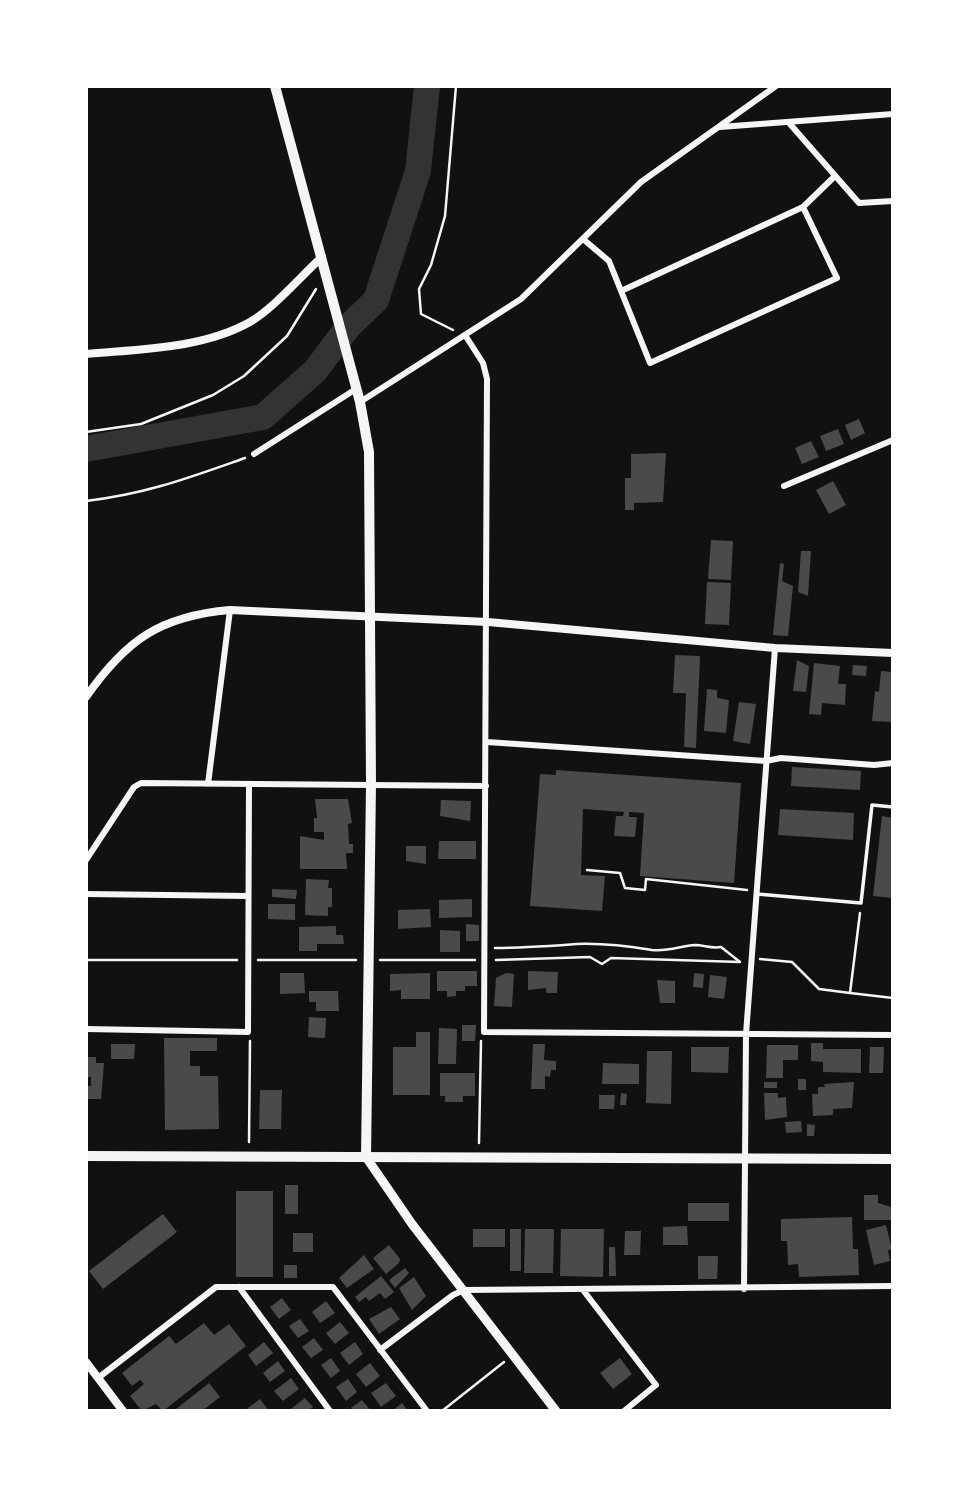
<!DOCTYPE html>
<html>
<head>
<meta charset="utf-8">
<style>
	body { margin:0 }
	#map { position:relative; width:979px; height:1497px; overflow:hidden; background:#111; font-family:Poppins,sans-serif }
	canvas { display:block }
	.frame { position:absolute; inset:0; border:88px solid #fff; pointer-events:none }
</style>
</head>
<body>
<div id="map">
<canvas width="979" height="1497"></canvas>
<div class="frame"></div>
</div>
<script>
const context = document.querySelector('canvas').getContext('2d');
context.lineJoin = 'round';
function stroke(path, color, width, dash) { context.strokeStyle = color; context.lineWidth = width; context.lineCap = dash ? 'butt' : 'round'; context.setLineDash(dash || []); context.stroke(path); }
function fill(path, color) { context.fillStyle = color; context.fill(path, 'evenodd'); }
stroke(new Path2D(`
	M86 449 263 417 315 371 348 327 376 300 418 171 427 86`), '#333', 26);
fill(new Path2D(`
	M859 419 865 433 851 440 845 425Z
	M838 429 844 444 826 451 820 436Z
	M811 441 819 457 802 464 795 448Z
	M666 453 663 502 634 503V510H625V478H631V454Z
	M833 481 846 505 829 514 816 490Z
	M711 540 733 541 731 580 708 579Z
	M801 551H811L808 596 798 592Z
	M780 563 784 564 782 581 793 586 788 636 773 635Z
	M707 582 731 583 729 625 705 624Z
	M675 655 700 656 696 748 684 747 686 693H673Z
	M797 660 809 666 806 692 793 691Z
	M814 663 840 666 838 684H846L845 705 822 703 821 715 809 714Z
	M853 665 867 666 866 676 852 675Z
	M881 671 893 672V722L872 721 875 691 879 692Z
	M707 689 717 690V698L729 700 726 733 704 731Z
	M739 702 756 704 750 744 733 741Z
	M792 767 861 771 860 790 791 786Z
	M556 770 741 783 734 883 640 876 644 813 629 812V817H637L635 837 614 836 616 816H623L624 812 583 809 581 875 605 876 602 911 530 906 540 774 556 775Z
	M315 799H348L352 823 348 824 349 844H353V853H346L347 869H300V836L324 840V832H314V818H317Z
	M441 800 471 801 470 821 440 816Z
	M780 809 854 813 853 840 778 835Z
	M882 816 893 818V898L873 896Z
	M439 841H476V859H438Z
	M406 846H426V864L406 861Z
	M306 879 329 880 328 888H332V907H328V916L305 915Z
	M272 889 297 890 296 899 272 897Z
	M472 899V917L439 918V900Z
	M268 904H295V920L268 919Z
	M430 909 431 927 398 929V910Z
	M466 924 479 925V941H466Z
	M336 926V935H343L344 944H317V951H299V927Z
	M440 930 460 931V952H440Z
	M437 971H477V986H465V991H456V996L447 997V991H437Z
	M528 971 558 972 557 993H546V988L528 990Z
	M280 973H304L305 993 280 994Z
	M430 973V999H401V990L390 991V974Z
	M506 973 514 974 512 1007 494 1006 496 978Z
	M694 973 704 974 703 988 693 987Z
	M710 975 727 977 724 999 708 997Z
	M657 980 675 981V1003H660Z
	M309 991H338L339 1011H316V1002H309Z
	M309 1017 326 1018 325 1038 308 1037Z
	M462 1025H476L475 1041H462Z
	M439 1028 457 1029 456 1064H438Z
	M416 1032H430V1095H393V1047H416Z
	M164 1038H217V1051H190V1066H200V1076H218L219 1129 165 1130Z
	M811 1043H823V1049H861V1073L823 1072V1062L811 1061Z
	M111 1044H135L134 1059H111Z
	M533 1044H545L544 1060 556 1061V1070H551L550 1077 545 1076V1089H531Z
	M767 1045H798V1060H783V1078H766Z
	M691 1047H729L728 1073 691 1072Z
	M870 1047H884L883 1073H869Z
	M647 1051H672L671 1104 646 1103Z
	M86 1057H96V1063H104L101 1099H86V1086H91V1077H86Z
	M603 1063 639 1064V1084H602Z
	M440 1073H475V1096H463V1102H445V1096H440Z
	M798 1079H806V1090H798Z
	M764 1082H777V1088H764Z
	M854 1082 852 1108 833 1109V1115L813 1116 812 1094H818V1087H825L824 1084Z
	M260 1090H282L281 1129H259Z
	M621 1093 627 1094 626 1105H620Z
	M764 1093H778V1098L786 1097 787 1117 765 1120Z
	M599 1095H615L614 1109H599Z
	M801 1121 802 1132 786 1133 785 1122Z
	M807 1124 815 1125 814 1136H807Z
	M285 1185H298V1214H285Z
	M236 1191H273V1277H236Z
	M864 1195H878V1203L891 1207V1220H864Z
	M688 1203H729V1221H688Z
	M163 1214 177 1232 103 1289 89 1271Z
	M852 1217 853 1249H858L859 1275 799 1277 798 1264 788 1265 787 1241H781V1219Z
	M886 1225 892 1250H888L890 1261 874 1265 866 1230Z
	M687 1226 688 1245H663V1227Z
	M473 1229H505V1247H473Z
	M510 1229H521V1271H510Z
	M525 1229H554L553 1273H524Z
	M561 1229H604L603 1277 560 1276Z
	M625 1231H641L640 1255H624Z
	M293 1233H313V1252H293Z
	M389 1245 400 1259 399 1263 386 1274 373 1258Z
	M609 1247H615L616 1276H609Z
	M364 1255 374 1269 347 1288 339 1278Z
	M698 1256H718L717 1279H698Z
	M284 1265H297V1278H284Z
	M405 1268 409 1273 395 1288 389 1280Z
	M381 1276 394 1292 385 1299 380 1293 369 1301 366 1297 359 1302 355 1297Z
	M414 1277 426 1296 412 1310 399 1288Z
	M282 1298 291 1310 279 1319 270 1307Z
	M326 1301 335 1313 320 1323 312 1312Z
	M391 1307 400 1319 379 1334 369 1319Z
	M300 1319 309 1331 298 1338 289 1326Z
	M340 1322 349 1333 335 1344 326 1333Z
	M204 1323 214 1335 229 1324 246 1346 163 1411 156 1404 142 1411 130 1396 144 1384 140 1380 132 1386 122 1373 169 1336 176 1344Z
	M314 1338 323 1350 311 1358 302 1347Z
	M264 1342 273 1353 256 1366 248 1355Z
	M355 1342 363 1354 349 1365 340 1353Z
	M331 1358 340 1371 331 1378 321 1365Z
	M620 1358 632 1374 613 1389 600 1373Z
	M278 1361 285 1371 270 1382 263 1373Z
	M370 1363 380 1376 366 1387 356 1374Z
	M291 1378 299 1389 283 1401 274 1391Z
	M348 1379 357 1392 346 1401 336 1387Z
	M209 1383 220 1397 202 1411H178L176 1409Z
	M386 1383 396 1396 381 1407 371 1393Z
	M305 1398 313 1407 307 1411H288Z
	M260 1399 269 1411H244Z
	M362 1400 371 1411H353L351 1408Z
	M402 1403 408 1411H392Z`), '#4a4a4a');
stroke(new Path2D(`
	M453 330 421 314 419 289 431 265 445 216 456 86
	M86 432 141 424 213 395 244 376 287 336 316 289
	M86 501C146 494 188 478 245 458
	M587 870 620 873 625 888 645 890 646 879 747 890
	M860 913 850 993 893 998
	M495 948C523 948 549 946 576 944 602 943 628 946 652 950 667 952 681 946 695 945 704 945 711 949 721 947L740 962
	M760 959 792 962 819 989 850 993
	M86 960H237
	M258 960H356
	M380 960H475
	M496 960 590 957 602 964 611 958 740 962
	M249 1142 250 1041
	M479 1143 481 1041
	M442 1411 504 1362`), '#f5f5f5', 2.5);
stroke(new Path2D(`
	M757 894 861 903 872 805 893 807`), '#f5f5f5', 3.5);
stroke(new Path2D(`
	M790 124 859 203 893 201
	M720 127 893 114
	M583 239 609 261 650 363 837 278 803 207
	M621 291 803 207 835 176
	M465 335 483 363 487 379 484 1032 893 1035
	M360 402 521 299 641 182 776 86
	M254 454 356 389
	M784 486 893 440
	M487 742 766 761 781 758 874 765 893 763
	M208 784 230 610
	M86 860 134 787 141 783 486 786
	M86 894 247 896
	M86 1029 248 1032 249 784
	M239 1287 330 1411
	M744 1289 746 1034 775 648
	M583 1290 656 1385 624 1411
	M380 1350 453 1295 464 1290 893 1286
	M98 1378 216 1287H333L427 1411`), '#f5f5f5', 6);
stroke(new Path2D(`
	M86 354C139 349 202 349 250 322 274 308 301 276 322 257
	M86 697C126 640 160 616 230 610L488 622 775 648 893 653
	M86 1362 123 1411`), '#f5f5f5', 8);
stroke(new Path2D(`
	M366 1157 412 1224 556 1411`), '#f5f5f5', 9);
stroke(new Path2D(`
	M275 86 360 402 369 452 371 785 366 1157
	M86 1156 893 1159`), '#f5f5f5', 10);
</script>
</body>
</html>
